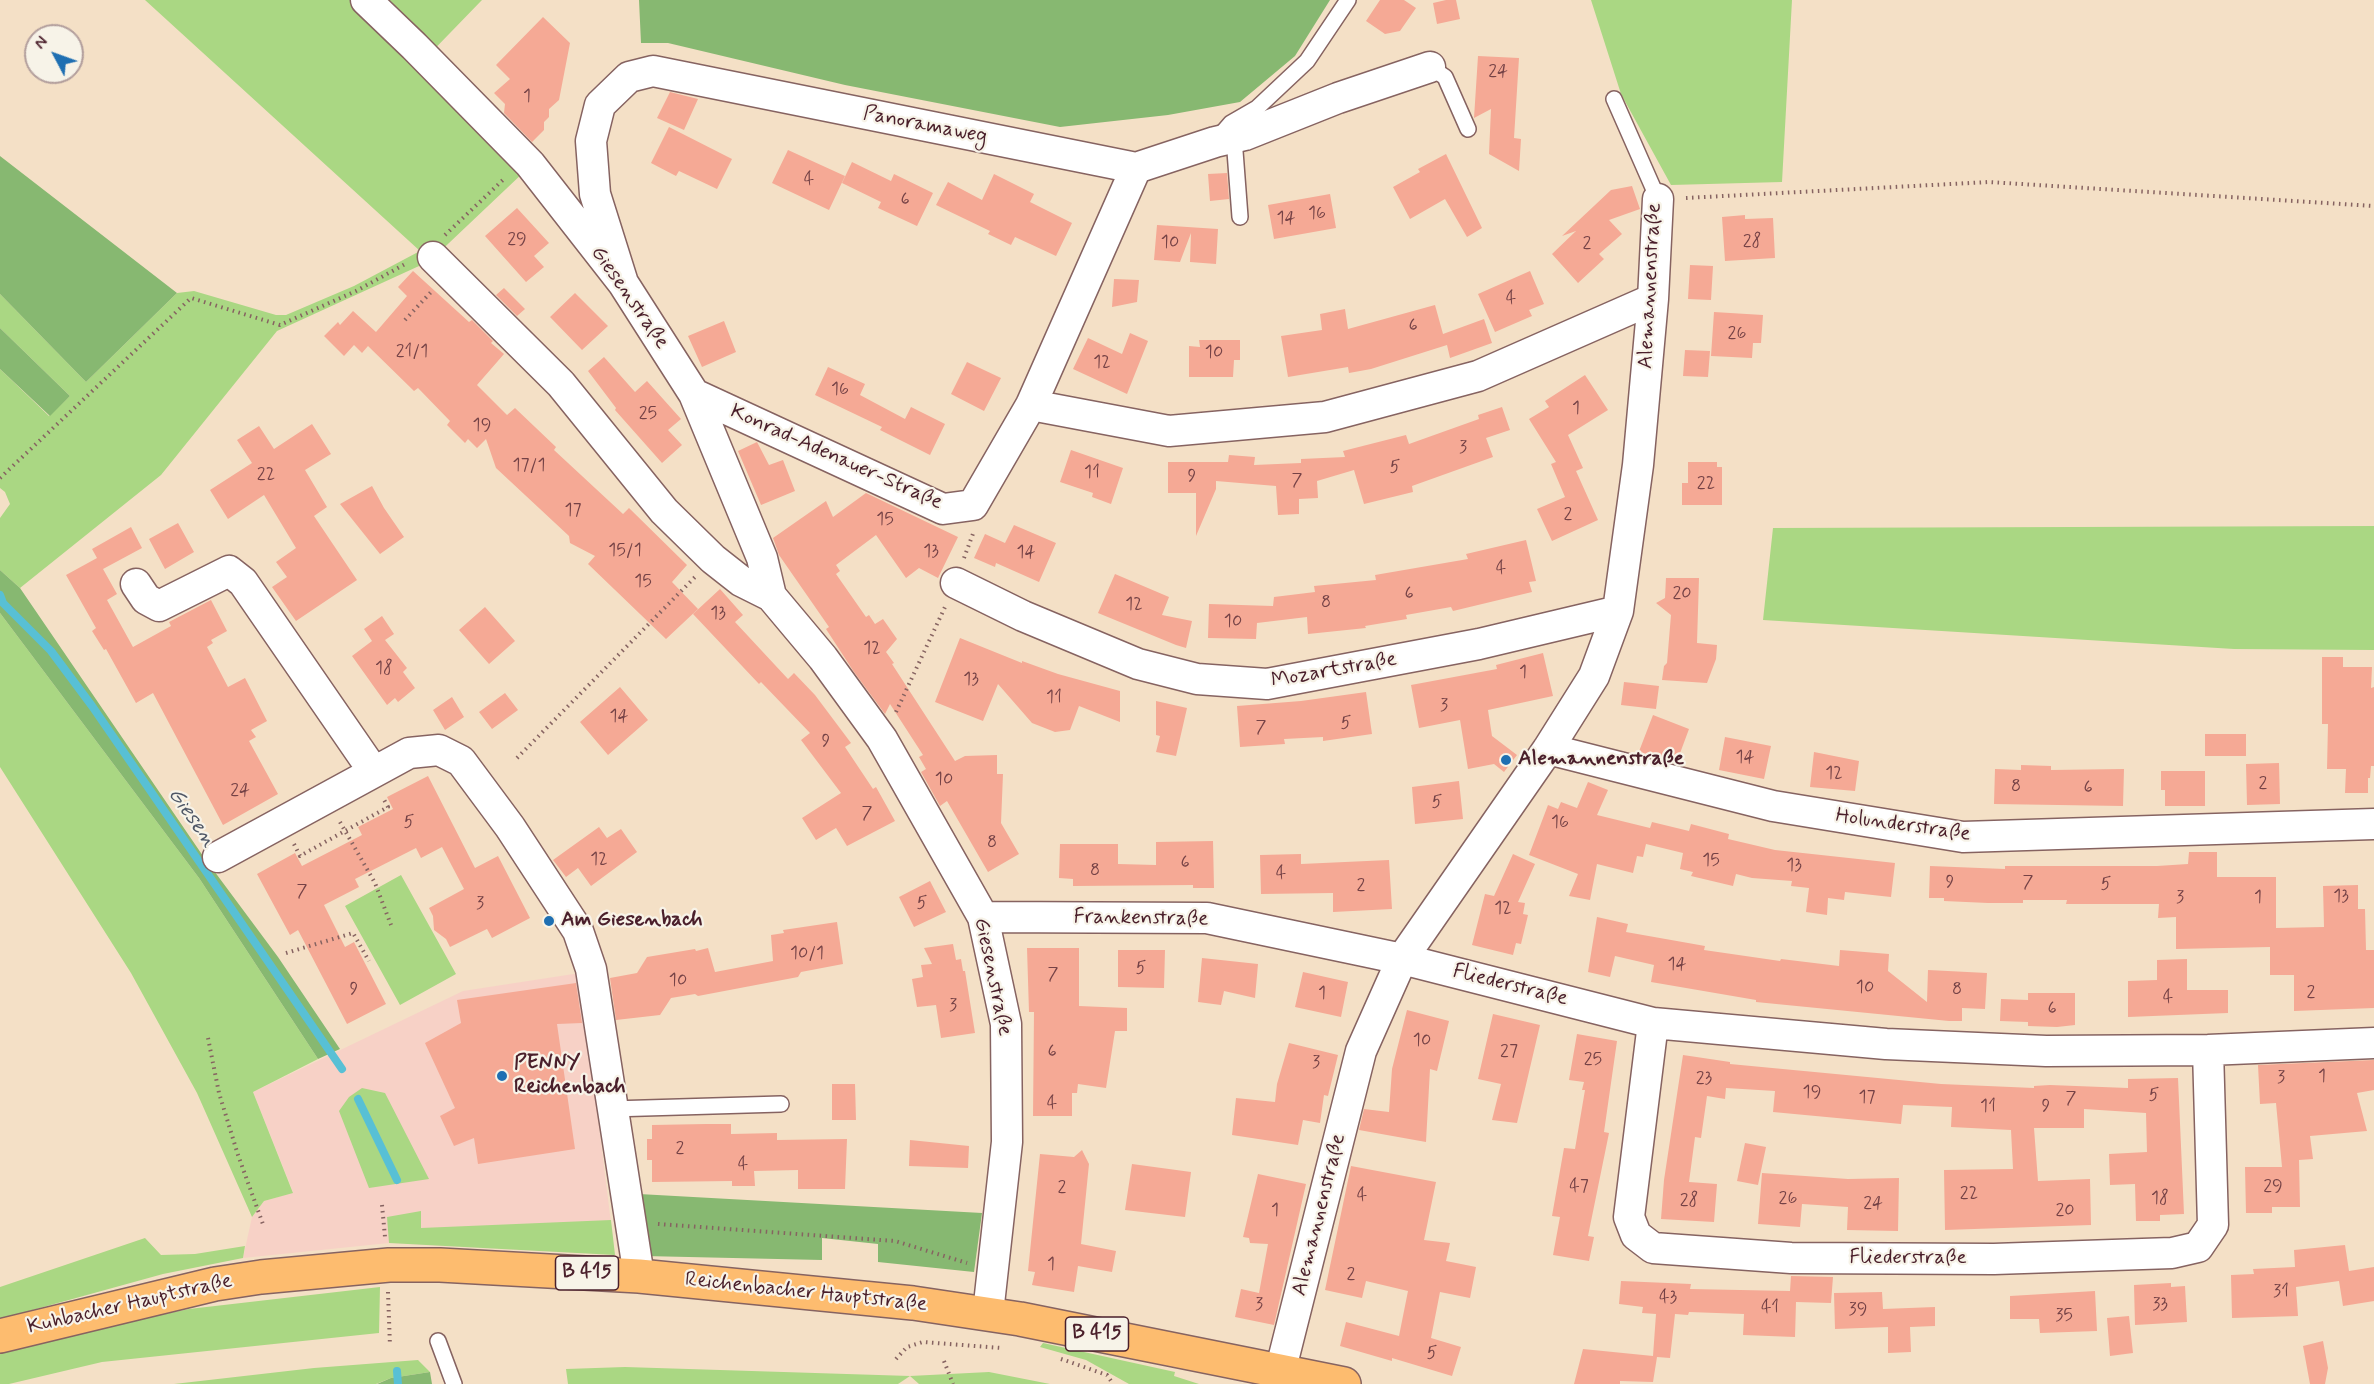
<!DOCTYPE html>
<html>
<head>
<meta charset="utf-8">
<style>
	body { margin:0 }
	#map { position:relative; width:2374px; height:1384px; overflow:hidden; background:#f4e0c6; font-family:Mynerve,sans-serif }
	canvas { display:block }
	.north { position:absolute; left:24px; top:24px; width:60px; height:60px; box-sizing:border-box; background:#f7f3e8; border:2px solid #b29e9c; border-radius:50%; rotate:311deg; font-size:16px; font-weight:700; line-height:24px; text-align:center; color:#4a1f2b }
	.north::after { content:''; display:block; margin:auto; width:21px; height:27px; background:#1f6fb2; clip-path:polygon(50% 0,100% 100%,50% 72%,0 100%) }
</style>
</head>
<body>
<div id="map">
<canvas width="2374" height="1384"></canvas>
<div class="north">N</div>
</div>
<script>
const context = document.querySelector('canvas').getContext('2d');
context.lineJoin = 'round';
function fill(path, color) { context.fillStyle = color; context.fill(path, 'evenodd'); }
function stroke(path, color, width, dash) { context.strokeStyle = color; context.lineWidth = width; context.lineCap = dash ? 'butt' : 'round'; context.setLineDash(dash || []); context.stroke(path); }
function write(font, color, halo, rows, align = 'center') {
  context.font = font + ' Mynerve,sans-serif'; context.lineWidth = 4.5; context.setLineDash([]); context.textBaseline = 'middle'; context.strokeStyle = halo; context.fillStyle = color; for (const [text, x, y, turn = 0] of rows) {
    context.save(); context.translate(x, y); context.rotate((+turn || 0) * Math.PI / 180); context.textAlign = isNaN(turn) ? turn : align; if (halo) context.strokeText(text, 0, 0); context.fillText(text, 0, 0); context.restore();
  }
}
fill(new Path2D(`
	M580 973 615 1255 389 1243 243 1258 252 1217 264 1201 293 1192 253 1092 463 991Z`), '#f7d1c6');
fill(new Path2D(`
	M145 0H482L418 66 525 171 430 261 277 331 161 475 20 588 0 570V518L10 504 5 492 0 488V369L49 416 70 396 0 328V294L86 382 177 293 194 291 276 315H286L354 286 420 251Z
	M1591 0H1792L1782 182 1671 185 1621 94Z
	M2374 526V650L2234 649 1763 620 1773 528Z
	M0 613 199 878 318 1059 253 1092 293 1193 264 1201 252 1217 197 1093 131 973 0 767Z
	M401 875 456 974 400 1005 345 906Z
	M362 1088 385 1093 429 1179 369 1188 339 1111 349 1097Z
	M421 1211V1228L611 1220 615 1255 389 1243 387 1217Z
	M145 1238 161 1255 195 1254 245 1246 243 1258 163 1274 0 1319V1287Z
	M380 1287 379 1333 102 1362 9 1384H0V1352L59 1336 189 1309Z
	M1043 1343 1175 1372 1174 1376 1199 1384H1129L1086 1360 1040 1347Z
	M418 1360 430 1372 391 1378 376 1384H174L314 1368Z
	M625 1367 910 1376 989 1372 1050 1384H919L910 1376 898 1384H568L566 1369Z`), '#aad783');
fill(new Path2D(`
	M639 0H1330L1295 56 1240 102 1168 115 1060 127 845 85 668 43H641Z
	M0 156 177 293 86 382 0 294Z
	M0 328 70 396 50 416 0 369Z
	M0 570 20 588 203 856 278 957 340 1049 318 1059 199 878 0 613Z
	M639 1194 982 1213 974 1272 878 1262V1244L822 1238V1260L644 1256Z
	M430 1372 432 1384H377L391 1378Z`), '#87b871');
stroke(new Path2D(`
	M0 595 3 603 51 651 92 706 342 1069
	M358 1099 397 1180
	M397 1371 398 1384`), '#58c0d5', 8);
fill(new Path2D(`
	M1380 0H1404L1416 8 1400 31 1385 34 1366 21Z
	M1446 0H1456L1460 19 1437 24 1433 3Z
	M543 17 570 43 559 100 549 109V117L544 122V130L532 142 504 113 505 104 494 93 510 79 496 65Z
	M1478 56 1519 58 1514 138 1521 139 1519 171 1489 154 1491 109 1474 118Z
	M670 92 698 99 684 130 657 118Z
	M669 127 732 159 717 189 679 171 676 176 651 163Z
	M788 150 845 176 829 210 772 183Z
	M1446 154 1482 228 1467 237 1445 199 1410 219 1393 187 1420 172 1418 169Z
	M852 162 891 181 894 174 933 193 917 226 878 208 881 202 842 183Z
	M1227 173 1229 199 1210 201 1208 174Z
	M994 174 1034 194 1030 202 1072 223 1056 256 1015 237 1011 245 988 234 990 231 936 205 948 182 982 200Z
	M1632 186 1640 209 1609 220 1622 234 1599 254 1604 259 1578 283 1552 254 1576 231 1562 236 1611 190Z
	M1330 194 1336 228 1274 239 1268 205Z
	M517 208 549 243 534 256 544 267 526 282 485 236Z
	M1745 215V219L1773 218 1775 258 1725 261 1722 217Z
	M1157 225 1218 229 1216 264 1190 262 1191 233 1180 262 1154 260Z
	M1690 265 1713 266 1711 300 1688 299Z
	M413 271 469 322 472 320 493 341 491 343 504 354 477 385 507 415 515 408 556 447 554 450 623 514 629 508 687 565 672 582 698 609 666 639 588 564 595 556 570 543 569 536 496 468 486 439 477 448 468 439 465 443 447 425 450 421 418 388 414 391 368 346 362 353 354 345 344 356 324 336 338 322 340 325 353 311 376 332 407 296 398 287Z
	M1530 271 1544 304 1529 310 1532 316 1495 332 1478 294Z
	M1114 279 1139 280 1137 302 1112 307Z
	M504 288 525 309 517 316 496 295Z
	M575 293 608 326 582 350 550 317Z
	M1435 305 1443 334 1484 319 1492 343 1450 358 1447 345 1371 369 1349 373 1348 367 1288 377 1281 336 1322 330 1320 314 1345 309 1348 329Z
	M1714 312 1763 315 1761 343H1753L1752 358 1711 356Z
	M724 321 736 352 702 367 688 336Z
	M1130 333 1148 341 1127 394 1073 369 1088 338 1122 354Z
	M1199 340H1240V360H1234L1233 377H1189V346L1200 347Z
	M1685 350 1710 351 1708 377 1683 376Z
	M604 357 635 392 647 381 681 419 668 430 682 445 662 463 615 410 616 408 588 371Z
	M967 362 1001 378 984 411 951 394Z
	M828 367 865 384 860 395 905 419 911 407 945 424 930 455 880 430 882 427 815 395Z
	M1585 375 1608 410 1568 435 1583 468 1576 471 1598 520 1552 541 1537 509 1565 497 1551 464 1556 462 1529 419 1549 407 1545 401Z
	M1502 407 1510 430 1486 438 1493 457 1412 486 1413 492 1364 504 1354 470 1317 481 1318 498 1299 499V514L1278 515 1276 486 1216 481V489L1196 536V493H1168V462H1228L1229 455 1255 457 1254 465 1301 463V459L1345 457 1343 451 1406 435 1409 444 1479 419 1478 415Z
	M312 424 331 454 305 470 327 507 314 516 357 580 296 621 272 587 287 577 276 562 296 548 264 495 228 519 210 490 252 463 237 440 259 426 274 449Z
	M757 442 769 465 783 460 795 491 761 505 738 451Z
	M1071 450 1123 468 1111 504 1092 497 1093 493 1060 482Z
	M1688 462H1717V467H1722V505H1682V483H1688Z
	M372 486 384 508 404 537 380 554 340 504Z
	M866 493 958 537 938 578 919 568 906 578 876 535 836 565 840 571 836 574 866 617 869 615 875 624 883 619 897 639 886 652 894 663 892 664 955 761 965 756 997 755V774H1003L1001 823 1019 854 988 872 947 801 940 806 921 772 926 769 919 757 923 755 890 704 885 714 854 672 826 629 829 627 779 555 773 538 826 501 833 517Z
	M178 523 194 552 165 569 149 539Z
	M1014 525 1056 543 1039 582 996 563 995 567 974 558 985 534 1005 543Z
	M131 527 142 548 103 569 117 594 107 600 133 647 171 626 169 622 211 600 227 631 211 640 213 643 207 647 228 687 245 678 267 721 251 730 256 737 249 741 278 794 223 825 153 693 136 703 106 649 104 650 92 631 96 628 66 575 97 558 92 549Z
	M1526 540 1536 581 1529 582 1532 592 1453 611 1451 607 1406 615 1407 619 1365 626 1366 628 1308 634 1307 617 1257 623 1256 639 1208 638 1209 604 1273 606 1274 597 1315 592 1314 586 1376 580 1375 575 1468 559 1466 554Z
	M1115 574 1169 597 1162 615 1192 621 1186 648 1176 645 1098 613Z
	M1666 578H1699L1697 643 1717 645 1716 659 1707 683 1662 680 1664 666 1667 663 1671 615 1656 603 1665 598Z
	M720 589 743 615 735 622 788 679 794 673 815 695 851 743 845 747 873 789 876 787 895 821 847 846 836 828 816 840 802 818 841 793 801 740 810 733 761 682 759 684 693 614Z
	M485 607 515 641 489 664 459 630Z
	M382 616 394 634 385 640 407 668 403 672 415 688 398 702 395 698 387 705 352 656 372 641 364 629Z
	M960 638 1022 663V661L1058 674 1120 691V722L1079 706 1070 730 1055 732 1032 723 998 684 983 721 935 702Z
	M1543 653 1553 696 1488 710 1492 736 1517 755 1504 772 1494 764 1468 769 1460 720 1419 728 1411 685 1497 669 1496 665Z
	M2322 657H2343V667H2372L2371 688 2374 687V766H2371L2370 778H2368V793H2345L2346 769H2327L2328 724H2322Z
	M1624 682 1659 686 1656 709 1621 705Z
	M620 687 648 720 608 755 580 722Z
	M1366 692 1372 734 1323 741V737L1284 739 1285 744 1240 747 1237 706 1301 701Z
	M505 693 518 710 492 729 479 712Z
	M452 697 464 717 445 730 433 710Z
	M1156 701 1187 708 1176 756 1156 752 1160 736 1156 735Z
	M1653 715 1689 729 1676 764 1638 754Z
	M2205 734H2246V756H2205Z
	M1725 737 1771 746 1764 779 1719 770Z
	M1814 752 1859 761 1855 791 1810 787Z
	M2279 763 2280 804 2247 805 2246 764Z
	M2021 765 2051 766V770L2124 769 2123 806 1994 804 1995 769 2021 770Z
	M2161 771H2205V806H2165V790H2161Z
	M428 776 475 868 498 856 530 918 492 938 487 929 450 947 446 939 434 930 433 916 429 908 464 889 442 847 421 858 416 848 355 879 359 887 324 905 345 947 354 942 386 1004 347 1024 298 930 290 935 257 874 295 853 302 866 362 835 358 827 393 809 387 797Z
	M1459 781 1463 819 1415 824 1412 787Z
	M1588 782 1608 790 1597 815 1650 828 1652 822 1689 831 1691 824 1729 834 1728 839 1775 850 1895 863 1891 897 1845 892 1844 900 1828 898 1827 915 1806 912 1809 888 1791 886 1792 881 1752 878 1736 874 1733 886 1691 876 1693 872 1680 869 1683 853 1646 844 1643 857 1637 856 1633 873 1597 864 1590 900 1569 896 1578 874 1529 855 1548 805 1558 809 1561 802 1577 808Z
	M599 827 607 838 621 829 637 852 591 886 578 868 566 877 553 860Z
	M1213 841 1214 888H1193V885L1073 886V879L1059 878 1060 844H1118V864L1156 865V842Z
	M2189 852H2217V877H2276V928L2324 927 2323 886 2358 885V909H2365L2366 950H2374V1008L2294 1011V975H2270V947L2176 949V917L2158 918 2159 904H2066L2067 900H2023V903H1988L1944 901V898H1929L1930 866 2005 869V866H2157L2188 864Z
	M1301 854V864L1389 860 1392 909 1333 912V893L1261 894 1260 855Z
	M1513 854 1535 864 1518 902 1525 903 1523 914 1528 915 1521 944 1516 943 1513 955 1472 945 1485 894 1494 896Z
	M930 881 946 912 914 927 899 897Z
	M1597 917 1628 924 1626 932 1705 946 1704 950 1780 961 1781 959 1839 966 1840 950 1889 954 1888 971 1927 1002 1928 970 1987 973 1985 1009 1962 1008V1021H1949L1756 1002V1000L1651 982 1654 965 1615 956 1610 977 1588 972Z
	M837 922 843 964 801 972 798 977 698 996 695 994 671 998 660 1015 616 1020 610 978 637 973 647 957 695 949 696 951 708 948 715 972 773 961 771 935 784 933 783 930Z
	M953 944 956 960 961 959 963 971H965L975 1033 941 1038 936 1005 917 1007 912 979 923 977 921 965 932 964 924 948Z
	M1027 948H1079V1006L1127 1008V1031H1115L1106 1088 1078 1084 1077 1093H1072V1116H1033L1034 1012H1029Z
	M1118 950H1165L1164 988 1118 987Z
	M1202 958 1258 964 1255 998 1224 991 1221 1005 1198 1002Z
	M2187 959V990H2228V1013L2128 1017V981L2157 980V960Z
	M1303 972 1348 982 1341 1017 1295 1007Z
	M576 983 582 1023 557 1024 575 1149 478 1164 474 1138 454 1146 440 1116 455 1108 425 1043 461 1023 457 1000Z
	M2028 993H2075V1025L2057 1027 2028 1026V1022L2000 1021 2001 999 2028 1000Z
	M1407 1010 1449 1021 1437 1071 1430 1069 1426 1142 1359 1130 1364 1109 1389 1112 1392 1069Z
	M1493 1014 1540 1025 1517 1123 1492 1120 1501 1084 1478 1079Z
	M1577 1034 1617 1041 1604 1132 1609 1133 1588 1236 1594 1237 1589 1261 1553 1255 1560 1217 1552 1216 1564 1148 1575 1149 1585 1090H1582L1584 1082 1569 1080Z
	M1289 1043 1338 1055 1328 1096 1324 1095 1320 1123 1303 1120 1298 1145 1232 1135 1236 1098 1275 1102 1277 1084Z
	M1683 1055 1730 1062V1064L1941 1084 2034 1088V1086L2050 1085 2128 1088V1079L2178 1078 2184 1214 2160 1215V1221H2136L2135 1184 2110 1185 2109 1154 2147 1152 2146 1113 2084 1109V1128H2034L2038 1181 2090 1179 2091 1225 1945 1230 1944 1170 2013 1169 2011 1130 1951 1127 1952 1107 1903 1105 1901 1124 1773 1112 1775 1091 1726 1088 1725 1099 1707 1096 1701 1138 1695 1137 1689 1182 1717 1184 1714 1222 1661 1219 1664 1180Z
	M2374 1060V1090L2357 1093 2367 1131 2310 1136 2313 1159 2299 1160 2300 1207H2272V1213H2246L2245 1167H2282L2276 1103 2260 1104 2258 1065Z
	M832 1084H855L856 1120H832Z
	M706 1124H731V1134L777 1133V1140L847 1139 845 1189H798V1170L754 1171 755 1186H732V1181L652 1182V1160H647V1139H652V1125Z
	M910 1140 969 1146 968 1168 909 1166Z
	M1745 1143 1766 1147 1758 1185 1737 1181Z
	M1082 1150 1089 1164 1081 1244 1116 1251 1112 1272 1078 1266 1074 1292 1032 1285 1035 1272 1028 1271 1040 1154 1074 1157Z
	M1132 1164 1191 1172 1185 1217 1125 1210Z
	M1351 1166 1436 1182 1424 1240 1450 1243 1446 1261 1476 1267 1470 1298 1440 1292 1431 1338 1461 1347 1452 1376 1392 1358V1361L1340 1346 1346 1322 1399 1336 1408 1291 1366 1281 1362 1298 1325 1290Z
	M1762 1173 1848 1179 1899 1178 1898 1231 1847 1230 1848 1207 1802 1204 1800 1227 1758 1224Z
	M1258 1174 1306 1184 1274 1325 1235 1317 1241 1289 1259 1293 1268 1244 1250 1243 1249 1238 1243 1237Z
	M2345 1245 2349 1271 2374 1267V1301L2343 1306 2339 1281 2296 1287 2298 1316 2232 1318 2231 1275 2254 1274 2253 1269 2295 1267 2294 1250Z
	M1791 1276 1833 1277 1831 1303 1796 1302 1795 1337 1743 1335 1744 1314 1689 1312 1688 1315 1675 1314 1670 1358 1657 1357 1653 1382 1620 1381V1384H1574L1583 1349 1653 1356 1656 1314 1642 1313 1643 1307 1619 1304 1621 1281 1691 1284 1690 1289 1790 1291Z
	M2171 1283V1287L2185 1286 2187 1322 2135 1325 2134 1285Z
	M2095 1291 2097 1331 2040 1333 2039 1319H2010V1296Z
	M1882 1292 1883 1309 1935 1307V1326L1910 1327 1911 1352 1888 1353V1327L1835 1329 1834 1293Z
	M2129 1316 2133 1353 2110 1356 2107 1318Z
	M2323 1341 2328 1368 2325 1384H2310L2303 1346Z`), '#f5a995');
const service = new Path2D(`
	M1430 67 1445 77 1468 129
	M1614 99 1658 199
	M1218 138 1231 123 1257 108 1307 61 1348 0
	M1234 138 1240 217
	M611 1109 781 1104
	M438 1341 454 1384`);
const minor = new Path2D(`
	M366 0 414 46 530 164 623 283 694 394 762 558 771 596
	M433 257 561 384 664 511 713 559 741 581 771 596 823 658 882 739 983 917 1006 1024 1007 1142 988 1313
	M623 283 595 194 591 141 600 105 629 77 653 71 1136 168 1215 142 1245 135 1338 98 1430 67
	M694 394 943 509 973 505 1031 405 1136 168
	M1031 405 1169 431 1325 417 1478 376 1653 299
	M956 583 1023 616 1138 664 1197 679 1267 684 1479 644 1618 611
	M136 584 146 599 159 606 229 571 243 582 374 772
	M1548 749 1773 806 1963 837 2374 824
	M218 857 409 753 439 750 461 761 510 827 578 931 591 969 639 1276
	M983 917 1207 918 1402 959 1653 1023 1886 1044 2046 1051 2208 1050 2374 1043
	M1653 1023 1629 1217 1636 1235 1653 1248 1791 1258 1994 1259 2172 1253 2198 1247 2213 1225 2208 1050
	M1277 1384 1361 1051 1402 959 1548 749 1594 676 1618 611 1638 465 1653 299 1658 199`);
const primary = new Path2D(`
	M0 1336 215 1284 261 1277 389 1265H440L639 1276 913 1303 1020 1319 1344 1384`);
stroke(service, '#866361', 18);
stroke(minor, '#866361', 33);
stroke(primary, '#866361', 36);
stroke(new Path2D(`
	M1686 198 1989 182 2374 206
	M445 235 505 178
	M405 320 431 292
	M0 478 191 298 280 325 356 291 407 263
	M964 558 974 531
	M896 712 945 607
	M517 758 695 577
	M340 822 375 883 391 925
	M294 844 300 856 388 807 383 798
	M286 953 353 933 369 961
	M208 1038 219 1093 238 1155 264 1227
	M382 1205 385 1237
	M658 1224 895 1241 967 1263
	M388 1292 390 1346
	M896 1359 907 1347 923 1342 1001 1348
	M1061 1359 1107 1375 1113 1384
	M944 1361 953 1384`), '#866361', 4, [1.5, 4.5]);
stroke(service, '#fff', 15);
stroke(minor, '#fff', 30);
stroke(primary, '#fdbc6f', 33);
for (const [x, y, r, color] of [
	[1506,760,6,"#1f6fb2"],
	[549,921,6,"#1f6fb2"],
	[502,1076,6,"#1f6fb2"]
]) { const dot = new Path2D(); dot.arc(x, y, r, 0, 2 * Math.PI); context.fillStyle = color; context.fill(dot); stroke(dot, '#f7f3e8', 2); }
write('18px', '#754246', null, [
	["24",1498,72],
	["1",527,97],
	["4",809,180],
	["6",905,200],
	["16",1317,214],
	["14",1286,219],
	["29",517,240],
	["28",1752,242],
	["10",1170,243],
	["2",1587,244],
	["4",1511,299],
	["6",1413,326],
	["26",1737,334],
	["21/1",412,352],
	["10",1214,353],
	["12",1102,363],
	["16",840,390],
	["1",1576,409],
	["25",648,414],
	["19",482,426],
	["3",1463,448],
	["17/1",529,466],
	["5",1395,468],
	["11",1092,473],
	["22",266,475],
	["9",1192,477],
	["7",1297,481],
	["22",1706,484],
	["17",573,511],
	["2",1568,515],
	["15",885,520],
	["15/1",625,551],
	["13",931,552],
	["14",1026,553],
	["4",1501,569],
	["15",643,582],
	["6",1409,594],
	["20",1682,594],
	["8",1326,603],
	["12",1134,605],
	["13",718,614],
	["10",1233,622],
	["12",872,649],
	["18",384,669],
	["1",1523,673],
	["13",971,680],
	["11",1054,698],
	["3",1444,706],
	["14",619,717],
	["5",1346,724],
	["7",1261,728],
	["9",826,742],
	["14",1745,758],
	["12",1834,774],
	["10",944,780],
	["2",2263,784],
	["8",2016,787],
	["6",2088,788],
	["24",240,791],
	["5",1437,803],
	["7",867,814],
	["5",409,823],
	["16",1560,823],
	["8",992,843],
	["12",599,860],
	["15",1711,861],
	["6",1185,863],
	["13",1794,866],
	["8",1095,871],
	["4",1281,874],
	["9",1950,883],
	["7",2028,883],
	["5",2106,885],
	["2",1361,886],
	["7",302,892],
	["13",2341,897],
	["3",2180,898],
	["1",2258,898],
	["3",480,904],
	["5",922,904],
	["12",1503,909],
	["10/1",807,954],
	["14",1677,965],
	["5",1141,969],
	["7",1053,975],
	["10",678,981],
	["10",1865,988],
	["9",354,990],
	["8",1957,990],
	["2",2311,993],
	["1",1322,994],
	["4",2168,998],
	["3",953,1006],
	["6",2052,1009],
	["10",1422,1041],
	["6",1052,1052],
	["27",1509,1052],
	["25",1593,1060],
	["3",1316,1063],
	["1",2322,1077],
	["3",2281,1078],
	["23",1704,1079],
	["19",1812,1093],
	["5",2154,1096],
	["17",1867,1098],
	["7",2071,1099],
	["4",1052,1104],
	["11",1988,1107],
	["9",2046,1107],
	["2",680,1149],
	["4",743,1165],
	["47",1579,1187],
	["29",2273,1187],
	["2",1062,1188],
	["22",1969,1194],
	["4",1362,1196],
	["26",1788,1199],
	["18",2160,1199],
	["28",1689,1201],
	["24",1873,1204],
	["1",1275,1211],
	["20",2065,1211],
	["1",1051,1265],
	["2",1351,1275],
	["31",2281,1292],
	["43",1668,1298],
	["3",1259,1305],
	["33",2160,1305],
	["41",1770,1308],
	["39",1858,1310],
	["35",2064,1316],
	["5",1432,1354]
]);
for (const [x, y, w] of [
	[587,1273,63],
	[1097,1334,63]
]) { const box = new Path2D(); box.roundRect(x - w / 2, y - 17, w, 34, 4.5); context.fillStyle = '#f7f3e8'; context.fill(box); stroke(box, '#4a1f2b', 1.5); }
write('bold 20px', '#4a1f2b', null, [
	["B 415",587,1273],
	["B 415",1097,1334]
]);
write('21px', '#4a1f2b', '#f7f3e8', [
	["Panoramaweg",925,126,11],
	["Alemannenstraße",1651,286,-87],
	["Giesenstraße",629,298,55],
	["Konrad-Adenauer-Straße",836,458,24],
	["Mozartstraße",1334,671,-10],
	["Holunderstraße",1903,826,8],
	["Frankenstraße",1141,919,1],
	["Giesenstraße",992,977,78],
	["Fliederstraße",1510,986,14],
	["Alemannenstraße",1320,1215,-76],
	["Fliederstraße",1908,1259],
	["Reichenbacher Hauptstraße",806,1293,6],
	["Kuhbacher Hauptstraße",130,1305,-13]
]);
write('bold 21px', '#4a1f2b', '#f7f3e8', [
	["Alemannenstraße",1518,760],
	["Am Giesenbach",561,921],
	["PENNY",514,1064],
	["Reichenbach",514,1088]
], 'left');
write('italic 22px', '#4f5766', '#f7f3e8', [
	["Giesen",191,818,55]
]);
</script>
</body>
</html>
